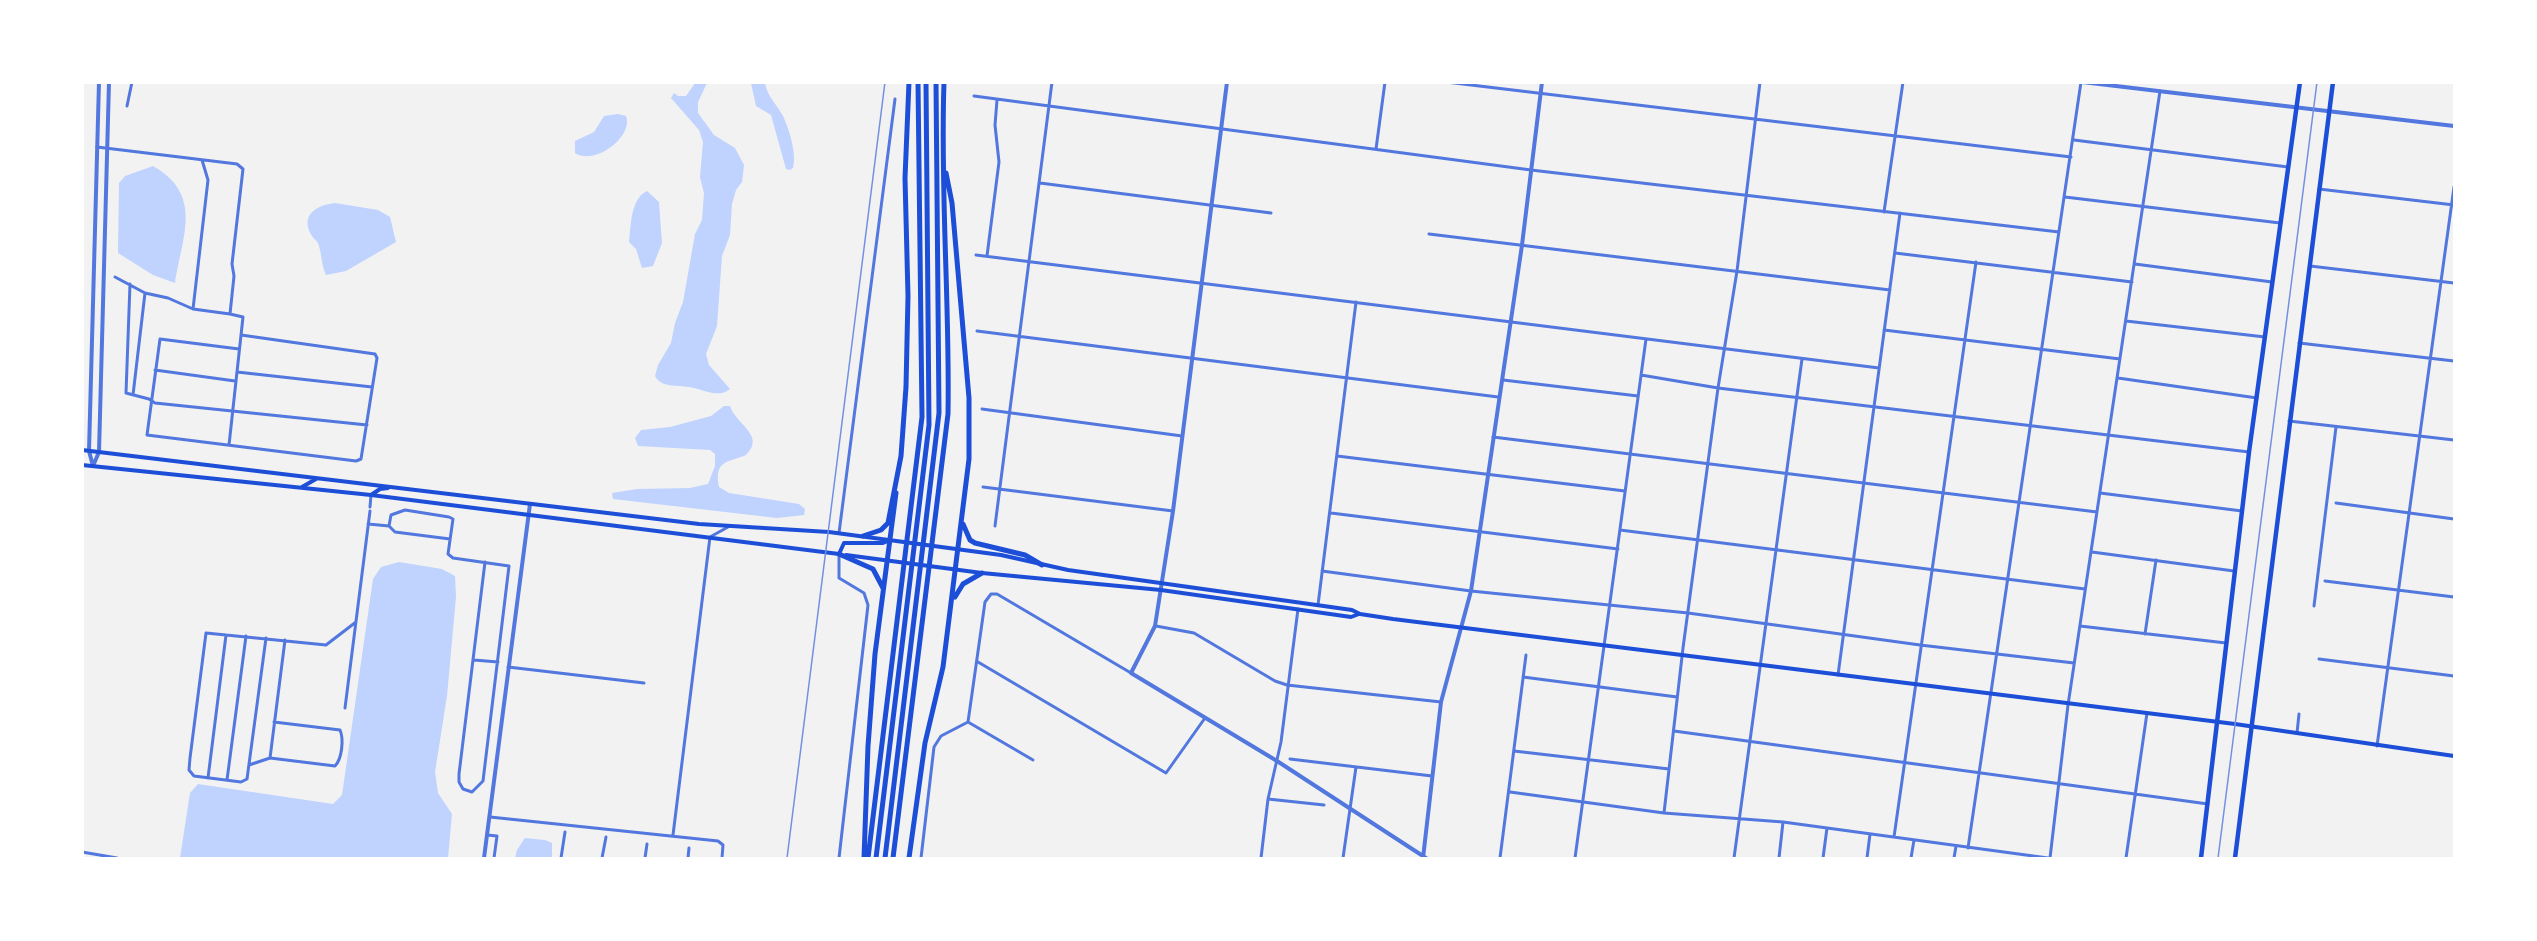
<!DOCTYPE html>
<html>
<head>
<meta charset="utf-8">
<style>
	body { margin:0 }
	#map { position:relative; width:2537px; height:941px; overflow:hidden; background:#f2f2f2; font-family:"PT Sans",sans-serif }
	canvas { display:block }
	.frame { position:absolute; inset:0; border:84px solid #fff; pointer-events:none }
</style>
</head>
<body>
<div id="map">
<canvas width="2537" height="941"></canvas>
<div class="frame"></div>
</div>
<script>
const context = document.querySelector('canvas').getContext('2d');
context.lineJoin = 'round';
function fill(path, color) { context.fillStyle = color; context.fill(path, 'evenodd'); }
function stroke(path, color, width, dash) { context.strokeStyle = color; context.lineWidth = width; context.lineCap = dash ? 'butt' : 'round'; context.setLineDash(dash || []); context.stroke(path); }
fill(new Path2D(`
	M695 83H707L698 102V113L714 135 735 148 744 165 742 182 736 190 732 204 730 235 722 256 717 326 706 354 709 365 730 389C718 399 703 389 689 387 677 385 661 388 655 376L658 365 671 343 675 323 683 302 695 234 702 220 704 193 700 177 703 142 699 130 671 98 674 93 678 96H686Z
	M751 83H765C768 98 776 103 783 116 789 129 797 154 793 168L790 170 786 169 771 115 756 106Z
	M618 114 626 116C634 137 594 166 575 153V141L594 132 604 116Z
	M153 166C204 195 182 237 175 283L153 275 118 253 119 183 125 176Z
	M647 191 659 202 662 243 653 266 642 268 636 249 629 242C631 227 630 199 647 191Z
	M335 203 378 210 390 217 396 242 346 271 326 275C321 264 322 254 318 243 316 240 314 239 312 236 299 215 317 205 335 203Z
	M724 406H730C736 425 766 435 746 455 727 463 714 460 719 487L729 493 799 504 805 509 804 515 777 518 613 499 612 493 637 489 690 488 708 484 715 466V454L710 450 638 446 635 438 641 430 670 427 711 416Z
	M399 562 442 569 455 576 456 597 447 696 435 772 438 793 452 814 448 858H180L190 793 198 784 333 804 342 795 373 579 381 567Z
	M525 838 545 840 552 843V858H515L517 850Z`), '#bfd3fe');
stroke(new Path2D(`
	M1446 82 2071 157
	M974 96 1531 170 2059 232
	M127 106 132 82
	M2074 140 2288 167
	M97 147 237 164 243 169 232 264 234 276 230 314 243 317 229 445
	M1376 149 1385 82
	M1040 183 1271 213
	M2319 189 2454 205
	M2065 197 2280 223
	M1884 212 1903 82
	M1429 234 1890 290
	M1895 253 2132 282
	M976 255 1879 368
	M987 256 999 162 995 125 997 100
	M2135 264 2272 282
	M2310 266 2454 283
	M115 277 145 293 168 298 193 309 230 314
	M130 284 126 393 149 399 155 403 367 425
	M193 309 208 180 202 160
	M2126 321 2265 337
	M1884 330 2120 359
	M977 331 1498 397
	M2299 343 2454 361
	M239 349 160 339 147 435 356 461 361 459 377 358 375 354 241 335
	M155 370 235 381
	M237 372 372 387
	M1641 375 1718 388 2249 452
	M2118 378 2257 398
	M1503 380 1638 396
	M133 395 145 293
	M982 409 1182 436
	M2289 421 2454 440
	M1493 437 2097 512
	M1337 456 1625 491
	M983 487 1173 511
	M2100 493 2242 511
	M2336 503 2454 519
	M370 507 371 495
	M1331 513 1618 549
	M368 524 389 526
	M389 526 391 515 405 510 449 517 453 519 448 554 453 558 509 566 483 781 472 792 463 789 459 782V774L485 562
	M389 526 395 532 450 539
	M995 526 1052 82
	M1620 530 2085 589
	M839 533 895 99
	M2092 552 2234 571
	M1322 571 1471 591 1688 613 1920 645 2074 663
	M2325 581 2454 597
	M1318 605 1356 302
	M2314 606 2336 427
	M1156 626 1194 633 1275 681 1287 685 1441 702
	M2080 626 2226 643
	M2145 634 2156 560
	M266 638 247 779 241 782 194 776 189 770 190 758 206 633 326 645 356 622
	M2319 659 2454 676
	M474 660 498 662
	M978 662 1166 773 1205 718
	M508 667 644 683
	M1838 675 1900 213
	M1523 677 1677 697
	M345 708 370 511
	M968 722 985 602 991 594H997L1131 673
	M968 722 1033 760
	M1674 731 2208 804
	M2297 733 2299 714
	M2377 746 2454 187
	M1514 751 1669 769
	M270 758 285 640
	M1290 759 1432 776
	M249 765 270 758 335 766C342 759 344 739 340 730L274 722
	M208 778 226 635
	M227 780 246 636
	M1510 792 1664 813 1783 822 2048 858
	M1268 799 1324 805
	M1664 813 1683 648 1718 388 1737 271 1760 82
	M490 817 718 841 723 845 722 858
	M487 835 497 836 494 858
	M673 835 710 537 728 527
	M1894 837 1976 262
	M1968 848 2081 82
	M82 852 117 858
	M561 858 565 832
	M602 858 606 837
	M645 858 647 844
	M688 858 689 848
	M839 858 868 605 864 593 839 578V554
	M921 858 934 747 941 736 968 722
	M1261 858 1268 799 1281 742 1298 609
	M1343 858 1356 767
	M1500 858 1526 655
	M1575 858 1646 339
	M1734 858 1802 359
	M1779 858 1783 822
	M1823 858 1827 828
	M1867 858 1870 834
	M1911 858 1914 840
	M1954 858 1956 846
	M2050 858 2068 705 2160 91
	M2126 858 2147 713`), '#5277de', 3);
stroke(new Path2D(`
	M1227 82 1173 511 1155 626 1131 673 1277 761 1426 858
	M2082 82 2454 126
	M93 466 99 452 109 82
	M93 466 89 451 99 82
	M484 858 530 504
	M1423 858 1441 702 1471 591 1522 245 1542 82`), '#5277de', 4);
stroke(new Path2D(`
	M82 450 699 524 829 532 1001 555 1068 570 1352 610 1360 614 1393 619 2235 724 2454 756
	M82 465 371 495 839 554
	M302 487 316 479
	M371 495 380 489 388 488
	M839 554 844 543H883L890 540
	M846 555 982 573 1161 590 1351 617 1359 614`), '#1d4ed8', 4);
stroke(new Path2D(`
	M2201 858 2249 452 2300 82
	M2235 858 2333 82`), '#1d4ed8', 4.5);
stroke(new Path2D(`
	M963 524 970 540 975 543 1025 555 1042 565
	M863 536 881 530 888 523 901 456 906 387 908 296 905 178 909 82
	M839 554 873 569 883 588
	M955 597 963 584 982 573
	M864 858 868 746 875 654 896 493
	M868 858 922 417 918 82
	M876 858 929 425 926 82
	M885 858 939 413 936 82
	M893 858 948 414C950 303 940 193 944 82
	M909 858 925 743 943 667 969 459V398L952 203 946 173`), '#1d4ed8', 5);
stroke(new Path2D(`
	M787 858 885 82
	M2218 858 2317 82`), '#7290e2', 1.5);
</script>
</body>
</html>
